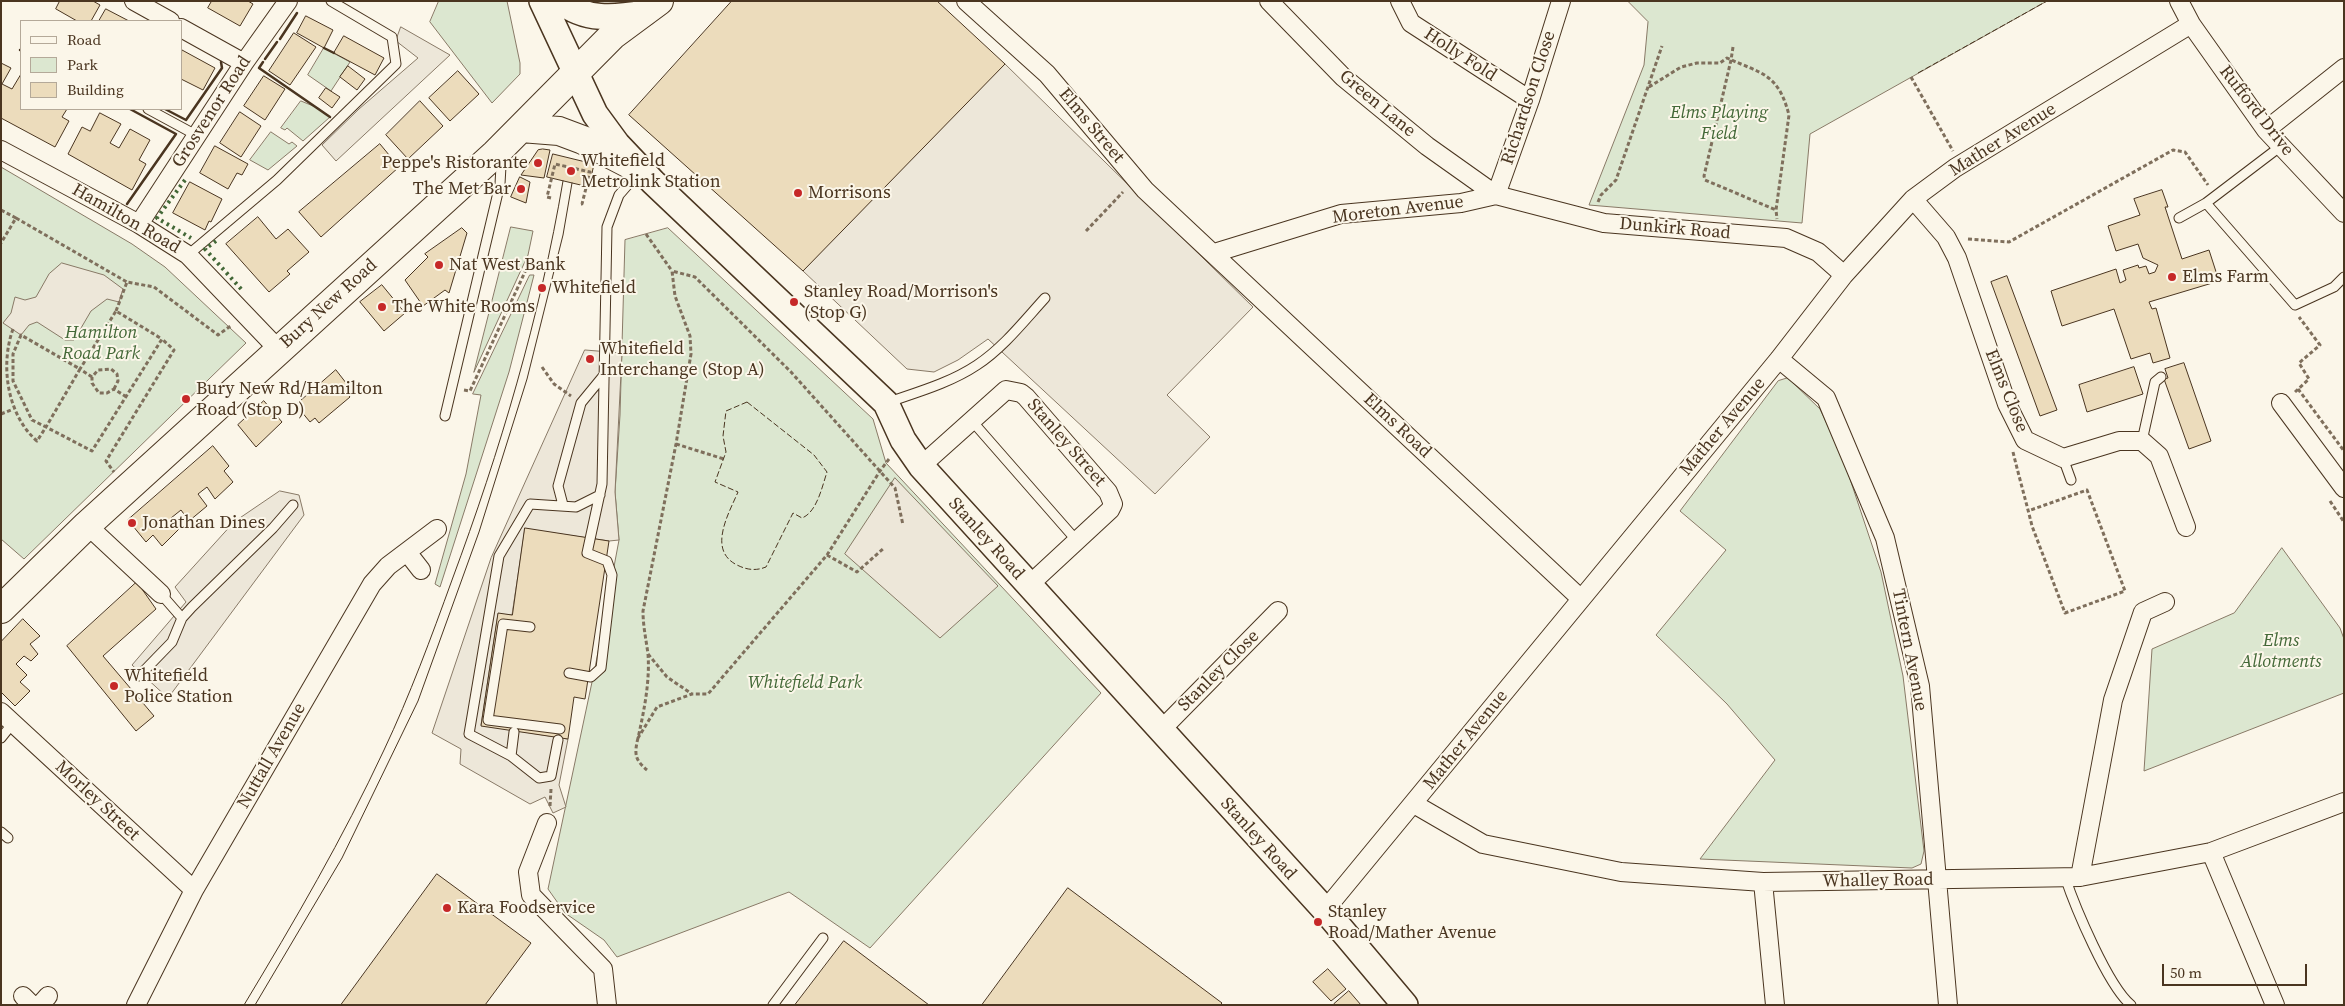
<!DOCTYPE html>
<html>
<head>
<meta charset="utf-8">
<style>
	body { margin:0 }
	#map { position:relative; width:2345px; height:1006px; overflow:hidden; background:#fbf6e9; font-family:"Source Serif 4",serif }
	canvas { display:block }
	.frame { position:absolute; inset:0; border:2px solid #4a3520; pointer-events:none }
	.legend { position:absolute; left:20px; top:20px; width:162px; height:90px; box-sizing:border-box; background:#fbf6e9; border:1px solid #b4a999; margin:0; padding:6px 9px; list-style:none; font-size:15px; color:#4a3520 }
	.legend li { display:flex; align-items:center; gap:10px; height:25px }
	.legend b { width:25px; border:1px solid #b4a999 }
	.scale { position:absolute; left:2162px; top:964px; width:145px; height:22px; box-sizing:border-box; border:2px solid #4a3520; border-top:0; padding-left:6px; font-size:15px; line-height:18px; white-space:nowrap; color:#4a3520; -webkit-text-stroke:4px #fbf6e9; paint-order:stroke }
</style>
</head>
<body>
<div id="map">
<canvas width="2345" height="1006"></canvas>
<div class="frame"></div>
<ul class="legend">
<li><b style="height:6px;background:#fbf6e9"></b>Road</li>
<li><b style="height:14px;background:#dce7d0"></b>Park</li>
<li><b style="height:14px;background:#ecdcbc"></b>Building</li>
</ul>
<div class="scale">50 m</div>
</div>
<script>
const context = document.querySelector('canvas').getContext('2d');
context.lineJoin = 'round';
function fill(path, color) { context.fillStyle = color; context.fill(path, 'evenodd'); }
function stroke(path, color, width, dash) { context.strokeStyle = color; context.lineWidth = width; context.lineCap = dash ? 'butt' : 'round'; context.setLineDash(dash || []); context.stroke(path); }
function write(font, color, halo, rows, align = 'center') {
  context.font = font + ' "Source Serif 4",serif'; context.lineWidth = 4; context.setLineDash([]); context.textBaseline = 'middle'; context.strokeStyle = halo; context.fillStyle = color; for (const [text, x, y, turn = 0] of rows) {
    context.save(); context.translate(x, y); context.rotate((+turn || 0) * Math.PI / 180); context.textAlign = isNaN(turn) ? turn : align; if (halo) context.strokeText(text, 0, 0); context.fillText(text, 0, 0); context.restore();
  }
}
const green = new Path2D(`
	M439 1H507L520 63V74L492 103 430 22Z
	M1628 1H2047L1810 134 1802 223 1589 205 1644 65 1648 22Z
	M324 48 350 62 331 91 308 75Z
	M301 101 318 108 330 117 303 141 287 128 285 130 281 128Z
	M271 132 289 144 292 142 297 146 268 170 250 160Z
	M1 167 132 244 165 267 246 343 24 559 1 539Z
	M511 227 533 231 528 255 474 372Z
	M668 228 873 419 886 463 1101 693 870 948 789 892 617 957 604 940 565 913 548 889 595 668 619 540 615 492 620 415 625 240Z
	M530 275H534L509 372 440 587 435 584 466 474 481 395 473 394Z
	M1788 378 1820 409 1843 458 1881 572 1903 676 1924 851 1921 864 1912 868 1700 859 1775 760 1727 704 1656 635 1726 550 1680 511 1778 381Z
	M2282 548 2340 628 2344 639V693L2144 771 2152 649 2234 613Z`);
fill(green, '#dce7d0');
stroke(green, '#887966', 1);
const parking = new Path2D(`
	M401 27 450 55 336 161 322 145 359 109 418 58 396 41Z
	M1005 64 1253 307 1167 395 1210 437 1155 494 988 339 958 360 934 372 907 369 803 271Z
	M62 263 104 275 123 289 119 302 107 299 91 311 74 340H65L37 322 29 325 21 335 3 323 11 313 15 297 25 300 36 297 49 274Z
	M585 350 622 353 615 492 619 540 609 541 525 529 512 615 498 614 481 725 568 739 559 785 566 807 553 813 545 797 530 804 460 764 461 749 432 733 491 558Z
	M895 478 998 586 940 638 845 554Z
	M280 491 299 495 304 515 168 698 132 665 186 602 175 587 234 522Z`);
fill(parking, '#ede7d9');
stroke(parking, '#887966', 1);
const building = new Path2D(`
	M60 1H93L100 5 91 21H77L56 9Z
	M212 1H248L253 4 240 26 208 8Z
	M732 1H937L1005 64 803 271 629 115Z
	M106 9 129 21H99Z
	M306 16 333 30 324 48 297 33Z
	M294 33 316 47 290 85 269 71Z
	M344 36 384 58 375 75 334 53Z
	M182 50 215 68 203 90 181 79Z
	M1 63 11 68 2 84 12 89 21 74V109H67L62 117 69 121 55 147 1 118Z
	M348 66 365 79 357 90 340 77Z
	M458 71 479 94 450 121 429 98Z
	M264 76 285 89 265 120 244 106Z
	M326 88 340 97 332 108 319 98Z
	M420 101 443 126 408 159 386 135Z
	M240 112 261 126 241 157 220 143Z
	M100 113 121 124 110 143 119 148 130 129 150 140 139 160 146 164 132 190 68 154 82 127 90 131Z
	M380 144 399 167 321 237 299 212Z
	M215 146 248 164 242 175 237 173 228 189 200 173Z
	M543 149 550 150 544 178 521 175 538 150Z
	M553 154 594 164 589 187 547 177Z
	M520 177 530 182 526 203 511 197Z
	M190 182 222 199 211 222 209 221 205 230 173 213Z
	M2162 190 2168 207H2165L2182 259 2209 250 2219 281 2149 302 2152 309 2156 308 2170 358 2153 363 2150 353 2131 359 2114 309 2062 326 2051 291 2116 269 2120 283 2126 280 2123 270 2138 265 2139 268 2146 266 2149 274 2155 272 2158 265 2143 258 2138 244 2116 251 2108 226 2140 215 2134 199Z
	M258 217 276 239 288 229 309 252 287 271 290 274 269 292 226 244Z
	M462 228 467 233 449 293 445 290 423 306 405 280 428 257 425 254Z
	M2007 276 2057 410 2040 416 1991 282Z
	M382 285 405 313 384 331 360 302Z
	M2184 363 2211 441 2189 449 2164 379 2168 378 2165 369Z
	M2134 367 2143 394 2087 412 2079 385Z
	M336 370 350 388 346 392 350 397 319 423 315 418 310 422 296 405Z
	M264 401 282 422 256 447 238 425Z
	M213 446 229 466 224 471 233 482 215 499 207 487 198 494 207 506 189 521 181 510 171 518 180 528 162 546 153 535 146 542 128 520Z
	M525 528 609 541 585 699 574 697 568 739 481 726 498 613 512 615Z
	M137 582 156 609 103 656 154 716 136 731 67 646Z
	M23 619 40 636 30 644 38 654 31 661 24 656 16 664 27 675 20 682 30 691 15 706 1 692V642Z
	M437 874 531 943 485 1005H341Z
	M1068 888 1222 1003 1220 1005H982Z
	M844 941 929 1005H795Z
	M1328 969 1346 989 1331 1001 1313 982Z
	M1349 991 1361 1005H1334V1004Z`);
fill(building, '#ecdcbc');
stroke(building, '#4a3520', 1);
const lane = new Path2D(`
	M148 109 196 135
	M2281 146 2206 203 2295 305 2334 287 2344 277
	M2179 218 2206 203
	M188 255 277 180 396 64 392 37 331 1
	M889 402C918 392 950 383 977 365 1003 348 1024 321 1045 298
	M445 416 500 184 501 166 496 157
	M972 421 1077 541
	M2142 441 2155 382 2161 377
	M2063 458 2071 480
	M563 505 558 486 581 403 604 375
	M161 594 182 618
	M530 627 503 624 488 720 560 729
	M569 673 591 677 601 668 612 575 607 561 587 553 602 484 607 227 619 195 639 172
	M139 676 172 642 182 618 192 607 273 528 293 505
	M514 732 511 756 469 734 499 556 530 504 576 507 600 495
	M1 738 13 723
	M511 756 539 778 551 776 558 740
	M1 832 8 838
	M2065 877C2075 907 2108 986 2131 1005
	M773 1005 823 938`);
const street = new Path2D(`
	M134 1 170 21
	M966 1 1047 74 1145 190 1580 598
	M1269 1 1343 77 1427 146 1496 195 1604 223 1786 238 1818 252 1844 275
	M1400 1 1411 23 1530 100
	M2179 1 2191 24 2266 130 2344 213
	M181 28 244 63
	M2266 130 2344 68
	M1 150 139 224 188 255 278 349
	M1496 195 1530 100 1561 1
	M1913 199 1946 237 1957 258 2007 404 2025 440 2063 458 2119 441H2142L2159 456 2186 527
	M139 224 244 63 288 1
	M1214 253 1341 214 1461 203 1496 195
	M1779 359 1826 398 1885 538 1920 686 1948 1005
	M2281 403 2344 488
	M921 466 1006 390 1021 393 1026 397 1108 492 1113 504 1110 510 1028 586
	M87 525 161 594
	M407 552 421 570
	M1 712 194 890
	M1160 731 1278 611
	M1414 804 1483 844 1621 872 1763 882 2080 877 2211 852 2344 802
	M547 823 528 872 531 895 603 969 607 1005
	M2211 852 2275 1005
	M2080 877 2113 700 2143 612 2165 602
	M1763 882 1775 1005
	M1325 910 1779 359 1844 275 1913 199 1955 168 2191 24
	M23 996 32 1005
	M40 1005 48 996
	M136 1005 194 890 372 584 388 566 437 529`);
const secondary = new Path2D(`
	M542 1 595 114 617 144 653 182 886 403 903 440 921 466 1325 910 1405 1005
	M561 1C584 21 615 18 644 13`);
const highway = new Path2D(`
	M521 128 559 131 583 140 641 170
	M1 609 87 525 495 154 613 35 659 1`);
stroke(lane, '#4a3520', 11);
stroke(street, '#4a3520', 20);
stroke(secondary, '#4a3520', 28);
stroke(highway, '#4a3520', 30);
stroke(new Path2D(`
	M1733 47 1731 60 1704 176 1705 180 1776 210
	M1911 77 1953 151
	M1649 87 1681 67 1697 63H1720L1727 58C1762 74 1778 73 1789 115L1776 210 1777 219
	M551 198 547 197 555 164 590 172 582 204H579
	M1598 202 1601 195 1616 180 1662 46
	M1 210 16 218 1 243
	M16 218 127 282
	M1086 231 1123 192
	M646 234 672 271
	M1968 239 2009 242 2173 150 2185 152 2208 185
	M116 311 127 282 154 287 218 335 232 325
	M13 329C0 365 7 415 37 441L46 427 32 420 13 381V354L21 335 80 369 46 427 92 451 162 339 174 350 106 461 114 472
	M542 367 554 384 571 396
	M92 377 80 369 116 311 162 339
	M114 389 118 381 117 374 111 369 98 370 92 377V383L99 393H107L114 389 125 396
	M2298 389 2344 451
	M464 390 470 391 530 261 537 262
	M2295 392 2309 379 2299 363 2320 345 2299 317
	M1 414 11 410
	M676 444 724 459
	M2013 452C2019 477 2026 501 2032 526L2065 613 2125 591 2087 490 2028 511
	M889 459 880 471 827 555 708 694H692L657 707 638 738C644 711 650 682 648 654 646 639 643 626 643 611L676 444 691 354 690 336 675 296 672 271 695 277 791 372 895 488 903 525
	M2330 501 2344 522
	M827 555 857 572 884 548
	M648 654 667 677 692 694
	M638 738C634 754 635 760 647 770
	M550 806 551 789`), '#7f6f5c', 3, [4, 2.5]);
stroke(lane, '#fbf6e9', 9);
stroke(street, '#fbf6e9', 18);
stroke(secondary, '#fbf6e9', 25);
stroke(highway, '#fbf6e9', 28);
stroke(new Path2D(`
	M244 1005C294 922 343 838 384 750 410 695 431 638 452 580 500 451 540 317 563 181
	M255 1005 342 858 418 701 479 532 527 379 563 235 572 183`), '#4a3520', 1);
stroke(new Path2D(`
	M185 180 157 218 191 238
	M216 241 205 249 242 290`), '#436837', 4, [2.5, 4]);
stroke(new Path2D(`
	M1918 73 2047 1
	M747 402 814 455 827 472C822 487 817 512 802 518L793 513 766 567C756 571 747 570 737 565 707 550 729 513 738 492L715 482 726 452 723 436 726 411Z`), '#4a3520', 1, [6, 2.5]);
stroke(new Path2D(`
	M280 39 297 13
	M324 48 334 53
	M20 50H21
	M265 59 277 42
	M263 62 259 68 330 117
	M165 109 186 120 222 68 221 62
	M127 204 176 134 130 109`), '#4a3520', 2.5);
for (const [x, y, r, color] of [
	[538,163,5,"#c62828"],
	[571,171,5,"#c62828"],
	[521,189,5,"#c62828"],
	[798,193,5,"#c62828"],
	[439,265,5,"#c62828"],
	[2172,277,5,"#c62828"],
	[542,288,5,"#c62828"],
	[794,302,5,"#c62828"],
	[382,307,5,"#c62828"],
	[590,359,5,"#c62828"],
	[186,399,5,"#c62828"],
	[132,523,5,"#c62828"],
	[114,686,5,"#c62828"],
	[447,908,5,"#c62828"],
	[1318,922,5,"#c62828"]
]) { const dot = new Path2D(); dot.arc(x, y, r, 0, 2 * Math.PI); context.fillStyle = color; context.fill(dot); stroke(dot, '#fbf6e9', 2); }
write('18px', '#4a3520', '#fbf6e9', [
	["Holly Fold",1460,55,33],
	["Richardson Close",1529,98,-72],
	["Green Lane",1377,104,40],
	["Rufford Drive",2256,111,52],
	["Grosvenor Road",212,112,-57],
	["Elms Street",1091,126,50],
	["Mather Avenue",2003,140,-32],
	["Moreton Avenue",1398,210,-7],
	["Hamilton Road",126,219,30],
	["Dunkirk Road",1675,229,5],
	["Bury New Road",329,304,-42],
	["Elms Close",2006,391,68],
	["Elms Road",1397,426,43],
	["Mather Avenue",1723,427,-50],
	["Stanley Street",1066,443,49],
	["Stanley Road",986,539,48],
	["Tintern Avenue",1909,650,79],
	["Stanley Close",1219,671,-45],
	["Mather Avenue",1466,740,-51],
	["Nuttall Avenue",272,756,-60],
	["Morley Street",97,801,43],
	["Stanley Road",1258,839,48],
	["Whalley Road",1878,881,-1]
]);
write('italic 18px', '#436837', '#fbf6e9', [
	["Elms Playing",1719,113],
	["Field",1719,134],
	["Hamilton",101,333],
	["Road Park",101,354],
	["Elms",2281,641],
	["Allotments",2281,662],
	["Whitefield Park",805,683]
]);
write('18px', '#4a3520', '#fbf6e9', [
	["Whitefield",581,161],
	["Metrolink Station",581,182],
	["Peppe's Ristorante",528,163,"right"],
	["The Met Bar",511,189,"right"],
	["Morrisons",808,193],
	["Nat West Bank",449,265],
	["Elms Farm",2182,277],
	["Whitefield",552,288],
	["Stanley Road/Morrison's",804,292],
	["(Stop G)",804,313],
	["The White Rooms",392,307],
	["Whitefield",600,349],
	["Interchange (Stop A)",600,370],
	["Bury New Rd/Hamilton",196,389],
	["Road (Stop D)",196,410],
	["Jonathan Dines",142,523],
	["Whitefield",124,676],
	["Police Station",124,697],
	["Kara Foodservice",457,908],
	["Stanley",1328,912],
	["Road/Mather Avenue",1328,933]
], 'left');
</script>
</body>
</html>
